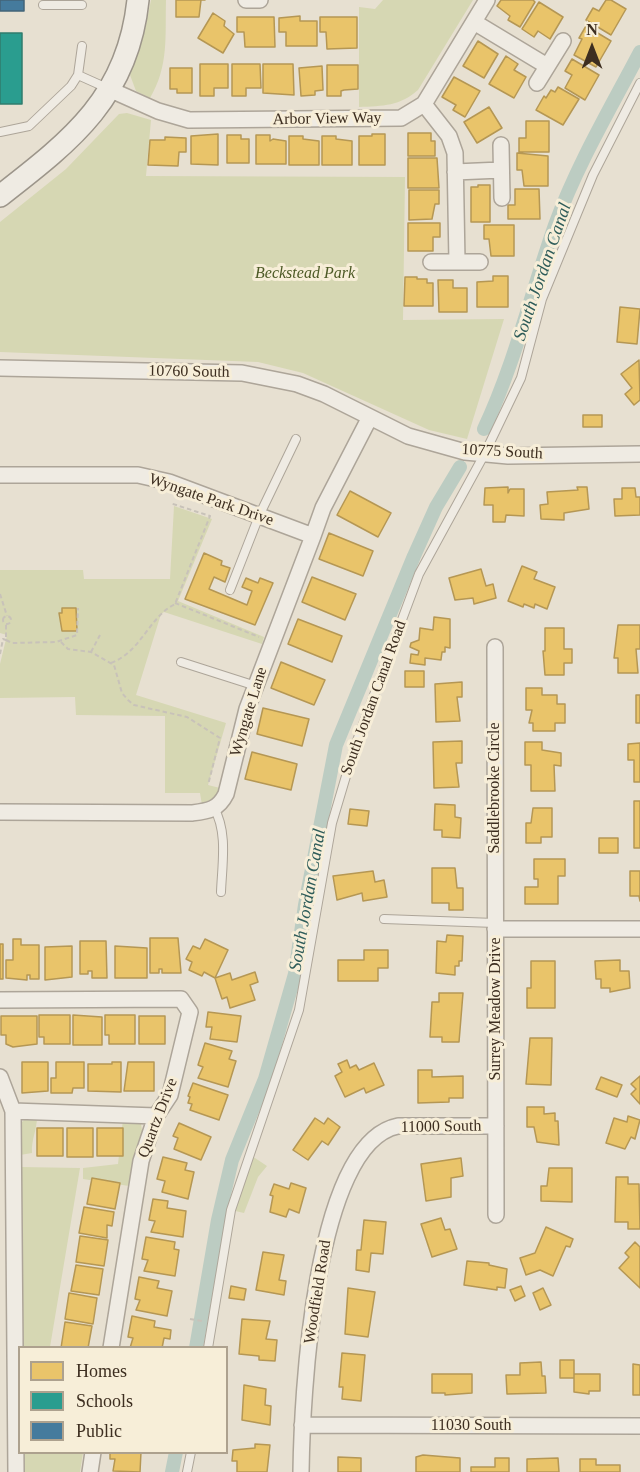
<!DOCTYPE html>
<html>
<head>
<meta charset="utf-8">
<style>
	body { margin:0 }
	#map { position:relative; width:640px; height:1472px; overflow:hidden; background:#e7e0d1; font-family:"Times New Roman",serif }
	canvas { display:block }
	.legend { position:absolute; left:18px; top:1346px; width:210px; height:108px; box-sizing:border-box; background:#f7eed8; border:2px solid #ada18e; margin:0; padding:8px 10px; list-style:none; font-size:18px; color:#3d2e20 }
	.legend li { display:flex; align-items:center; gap:12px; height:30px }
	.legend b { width:30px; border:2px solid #ada18e }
	.north { position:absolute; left:562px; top:18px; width:60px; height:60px; -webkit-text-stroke:4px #f7eed8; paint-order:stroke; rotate:0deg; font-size:16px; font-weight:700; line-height:24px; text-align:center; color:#3d2e20 }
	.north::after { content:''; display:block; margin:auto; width:21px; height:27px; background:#3d2e20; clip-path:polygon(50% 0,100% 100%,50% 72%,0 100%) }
</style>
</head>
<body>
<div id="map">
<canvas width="640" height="1472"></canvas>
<ul class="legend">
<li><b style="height:16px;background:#e9c46a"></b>Homes</li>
<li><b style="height:16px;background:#2a9d8f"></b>Schools</li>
<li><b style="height:16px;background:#457b9d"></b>Public</li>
</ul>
<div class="north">N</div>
</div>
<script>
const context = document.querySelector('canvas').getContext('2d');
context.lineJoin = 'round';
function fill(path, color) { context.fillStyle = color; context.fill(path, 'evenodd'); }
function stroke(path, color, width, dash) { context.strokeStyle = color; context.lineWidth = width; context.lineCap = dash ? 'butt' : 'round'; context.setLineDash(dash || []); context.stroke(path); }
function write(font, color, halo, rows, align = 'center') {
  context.font = font + ' "Times New Roman",serif'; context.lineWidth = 6; context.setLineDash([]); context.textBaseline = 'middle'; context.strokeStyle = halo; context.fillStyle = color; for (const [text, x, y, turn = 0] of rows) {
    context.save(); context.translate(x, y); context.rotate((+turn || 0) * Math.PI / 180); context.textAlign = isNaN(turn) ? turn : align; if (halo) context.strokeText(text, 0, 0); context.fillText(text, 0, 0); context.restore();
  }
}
fill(new Path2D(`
	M151 0H166C165 36 169 66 150 98L136 91 130 75 146 25Z
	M383 0H473L418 90C400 106 383 106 359 107V7L375 9Z
	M127 113 151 120 146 176 405 177 403 320 504 319 467 439 429 430 303 373 258 362 0 352V222L66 169 119 114Z
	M174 506 212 519 178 601 264 637 262 644 164 612 161 614 136 695 226 723 208 785 220 788 219 794 202 805 200 793H165V716L76 715 75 697 0 698V664L7 635 0 633V570H83L84 579H170Z
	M37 1117C37 1130 31 1140 32 1153L20 1155 18 1126 26 1118Z
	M123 1119 134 1120 141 1124 143 1137 129 1186 83 1179V1168L118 1164Z
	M249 1154 267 1166 258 1177 244 1213 231 1210Z
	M21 1167 80 1168 50 1347H22Z
	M21 1453H83L80 1472H21Z`), '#d6d7b3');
const homes = new Path2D(`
	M176 0H205H201L199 17H176Z
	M501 0H533L535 2 520 27 508 20 510 16 497 6Z
	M606 0H611L626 9 611 35 586 20 593 8 599 11Z
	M539 2 563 17 550 39 538 31 534 37 522 29Z
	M213 13 225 21 224 26 234 34 223 53 198 38Z
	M300 16V21H317V46H286V32H279V18Z
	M237 17H274L275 47H245L244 32H237Z
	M320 17H357V48L327 49 326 32H320Z
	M586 26 611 41 596 67 574 55 582 39 579 38Z
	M478 41 498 54 484 78 463 66Z
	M506 56 518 64 514 70 526 77 514 98 489 84Z
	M572 59 599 75 585 100 565 88 572 75 565 71Z
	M200 64H228V88H214V96H200Z
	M232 64H260L261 88H246V96H232Z
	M263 64H293L294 95 263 93Z
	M327 65H358V89L344 90 341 91V96H327Z
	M322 66 323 90 315 91V95L301 96 299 68Z
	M170 68H192V93H177V89H170Z
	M454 77 480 91 465 117 453 110 456 105 442 97Z
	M558 87 579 99 563 125 536 110 544 96 546 98 551 90 555 92Z
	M489 107 502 128 477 143 464 122Z
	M526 121H549V152H519V138H526Z
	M408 133H431V141H435V156H408Z
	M218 134V165L191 164V136Z
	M372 134H385V165H359V136H372Z
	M227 135H241V139H249V163H227Z
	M256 135H270V141L273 139 286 141V164H256Z
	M289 136H303V139L319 141V165H289Z
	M322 136H336V139L352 141V165H322Z
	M165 137 186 138V152H179L178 166 148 165 150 140H165Z
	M517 153 548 156V186H524L522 170H517Z
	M408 158H437L439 188H408Z
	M478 185H490V222H471V187H478Z
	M515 189H539L540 219H508V205H515Z
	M409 190H439V204H435L432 219 409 220Z
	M408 223H440V237H433V251H408Z
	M484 225H514V256H491L489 239H484Z
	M493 276H508V307H477V282L493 281Z
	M405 277H417V279H427V283H433V306H404Z
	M438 280H453V288H467V312H439Z
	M620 307 640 309 637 344 617 342Z
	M639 360 640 400 634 405 625 394 632 388 621 374Z
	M583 415H602V427H583Z
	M508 487V493L510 489H524V516L506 515 505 522H493V505H484L485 488Z
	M577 487H587L589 509 564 513V520L541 519 540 505 548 504 547 492 578 490Z
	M622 488H635L636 497H640V515L615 516 614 499H622Z
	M350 491 391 513 378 537 337 515Z
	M329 533 373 551 363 576 319 559Z
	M204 553 222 561 221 565 230 568 225 582 214 577 209 589 247 605 252 591 242 587 246 578 258 583 260 578 273 583 255 625 185 599Z
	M522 566 537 572 534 579 555 587 547 609 535 604 534 608 524 604 523 607 508 601Z
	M481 569 486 586 493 584 496 598 474 604 473 598 455 600 449 578Z
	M312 577 356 594 345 620 302 602Z
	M62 608H76L77 631H62L59 613H62Z
	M434 617 450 619V648L445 647V652H442L441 660 425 658V665L410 663 411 654 418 655 419 651 410 647 411 643 419 640 420 628 433 630Z
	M298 619 342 636 332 662 288 644Z
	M618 625H640V649H636L638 673H618V658H614Z
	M545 628H564V649H572V663H564V675H545L543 651H545Z
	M281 662 325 680 314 705 271 688Z
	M405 671H424V687H405Z
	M462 682V697H457L460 721 436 722 435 684Z
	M526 688H542V695H557V704H565V723H555V731H533V723H529L532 710H526Z
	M636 695H640V723H636Z
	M263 708 309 719 302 746 257 734Z
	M462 741V763H456L459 787 434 788 433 742Z
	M525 742H542V750L561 753V766L554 765 555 791H531V765H525Z
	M640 743V782H634V760H628V744Z
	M252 752 297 764 291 790 245 779Z
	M634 801H640V848H634Z
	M435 804 455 805V817L461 818 460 838 442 837V830H434Z
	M533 808H552V837H541V843H526V823H531Z
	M350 809 369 811 367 826 348 824Z
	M599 838H618V853H599Z
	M534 859H565V876H558V904H525V887H538V879H534Z
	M432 868H455L457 888H463V910H449V903H432Z
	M373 871 375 882 384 880 387 897 363 901 362 893 337 900 333 876Z
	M630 871H640V901L639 896H630Z
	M447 935 463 936 462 961H459V966H455V975L436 973 437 941 446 942Z
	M150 938H178L181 973H162V969H159V973H150Z
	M13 939H21V945H39V979H30V975H27V980L6 978V960H13Z
	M205 939 228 950 215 978 204 972 202 976 189 970 192 962 186 959 193 946 200 949Z
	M80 941H106L107 978H92V971H88V974H80Z
	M0 944H3V979H0Z
	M72 946V977L45 980V947Z
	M115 946 147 948V978H115Z
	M364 950H388V968H378V981H338V960H364Z
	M620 960V971H629L630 988 610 992V988H601V979H596L595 961Z
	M531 961H555V1008H527V988H531Z
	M255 972 258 982 250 985 255 1000 230 1008 227 997 222 999 215 978 230 973 232 980Z
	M439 993H463L459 1042H442V1037H430L432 1002H439Z
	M208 1012 241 1016 237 1042 210 1039 212 1027H206Z
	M39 1015H70V1044H44V1037H39Z
	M73 1015 102 1017V1045H73Z
	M105 1015H135V1044H109V1035H105Z
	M1 1016H37V1044L13 1047 6 1044V1035H1Z
	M139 1016H165V1044H139Z
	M530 1038H552L551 1085 526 1084Z
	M205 1043 232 1051 229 1059 236 1061 228 1087 198 1078 203 1067 198 1065Z
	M347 1060 350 1068 356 1065 359 1070 374 1063 384 1085 366 1093 364 1088 345 1097 335 1076 342 1072 338 1064Z
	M22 1062H48V1091L22 1093Z
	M56 1062H84V1088H73L72 1093H51V1078H56Z
	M112 1062H121V1092L88 1091V1064H112Z
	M128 1062H154V1091H124Z
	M418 1070H432V1077L463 1076V1098H449V1102L418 1103Z
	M640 1076V1104L631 1094 636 1089 631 1084Z
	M601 1077 622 1085 617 1097 596 1089Z
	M193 1083 228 1095 219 1120 190 1110 192 1104 188 1103 190 1097 188 1096Z
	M527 1107H544V1114L555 1113V1121H558L559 1145 537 1142 534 1127H527Z
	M628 1116 640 1120 635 1139 631 1137 625 1149 606 1143 614 1118 627 1122Z
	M315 1118 324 1124 328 1118 340 1127 328 1145 322 1141 308 1160 293 1150Z
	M179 1123 211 1137 201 1160 174 1149 178 1138 173 1136Z
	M37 1128H63V1156H37Z
	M67 1128H93V1157H67Z
	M97 1128H123V1156H97Z
	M163 1157 187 1163 185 1170 194 1172 188 1199 162 1192 165 1181 157 1179Z
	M461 1158 463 1176 451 1178V1197L426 1201 421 1164Z
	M549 1168H572V1202L541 1201V1186H547Z
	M616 1177H628V1184H639L640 1229H628V1222H615Z
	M92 1178 120 1183 115 1209 87 1204Z
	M291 1183 306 1188 299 1213 289 1209 286 1217 270 1212 273 1196 270 1195 274 1184 289 1189Z
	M153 1199 168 1201 167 1208 186 1211 183 1237 151 1232 155 1221 149 1220Z
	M84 1207 114 1212 112 1226 107 1225V1238L79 1233Z
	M441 1218 445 1230 450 1229 457 1249 432 1257 421 1224Z
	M364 1220 386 1222 383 1254 371 1253 369 1272 356 1270 357 1250H361Z
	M546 1227 573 1239 570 1247 566 1246 553 1276 540 1270 526 1275 520 1258 535 1253Z
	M80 1236 108 1240 104 1266 76 1262Z
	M146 1237 175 1242 174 1249 179 1250 175 1276 144 1271 148 1260 142 1259Z
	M635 1242 640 1247V1288L619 1268 629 1257 625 1253Z
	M263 1252 284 1255 279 1280 286 1281 284 1295 256 1290Z
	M467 1261 489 1263V1265L507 1269 505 1288 497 1287V1290L464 1285Z
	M76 1265 103 1269 99 1295 71 1291Z
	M139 1277 159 1281 157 1288 172 1291 167 1316 136 1310 140 1300 135 1299Z
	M231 1286 246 1289 244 1300 229 1298Z
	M521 1286 525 1296 515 1301 510 1290Z
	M348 1288 375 1292 368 1337 345 1334Z
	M543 1288 551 1305 540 1310 533 1293Z
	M69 1293 97 1298 93 1324 65 1319Z
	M132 1316 155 1321 154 1327 171 1330 170 1339 164 1338 162 1348H130L133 1338 128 1337Z
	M242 1319 270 1321 266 1339 277 1340 275 1361 259 1360V1356L239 1354Z
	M65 1322 92 1326 88 1348H61Z
	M342 1353 365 1355 361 1401 342 1399 343 1387H339Z
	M560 1360H574V1378H560Z
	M541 1362 542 1376H545L546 1393 507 1394 506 1375H520V1363Z
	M633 1364 640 1365V1395H633Z
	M432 1374H472V1393L445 1395V1393H432Z
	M574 1374H600V1391H589V1394L574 1392Z
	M244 1385 266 1389 265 1405 271 1406 270 1425 242 1420Z
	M255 1444 270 1445 267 1472H237V1461H232L233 1450 255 1448Z
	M110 1452H141L140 1472 113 1471 115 1459H110Z
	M423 1455 460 1458V1472H416V1457Z
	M338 1457 361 1458V1472H338Z
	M495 1458H509V1472H471V1467H495Z
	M558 1458 559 1472H527V1459Z
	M580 1459H596V1465H620V1472H580Z`);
fill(homes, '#e9c46a');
stroke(homes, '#b59754', 1.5);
const schools = new Path2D(`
	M0 33H22V104H0Z`);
fill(schools, '#2a9d8f');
stroke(schools, '#307c6e', 1.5);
const public = new Path2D(`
	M0 0H24V11H0Z`);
fill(public, '#457b9d');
stroke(public, '#436478', 1.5);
stroke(new Path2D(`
	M484 429C515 363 531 293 555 225 577 165 610 109 640 52
	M196 1348 218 1220 232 1160 265 1079 295 974 305 905 336 745 414 556 436 507 460 467
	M172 1472 176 1452`), '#bcccc2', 14);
const lane = new Path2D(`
	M43 5H82
	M78 75 107 88
	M0 132 29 126 71 86 78 75 82 46
	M230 590 259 516 296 439
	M181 662 256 686
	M214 808C228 832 222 865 221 892
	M384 919 495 923
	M208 1348 231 1210 299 1010 332 823 355 746 419 574 484 455 521 378 542 299 593 175 640 83
	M187 1472 191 1452`);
const street = new Path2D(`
	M246 0H260
	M474 22 547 66
	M537 83 563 41
	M111 90 158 111 189 120 401 118 424 104 487 0
	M424 104 449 136 455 153 457 262
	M501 145 502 198
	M455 172 501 170
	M431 262H480
	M0 368 242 373 297 384 324 394 408 436 465 452 508 456 640 454
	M0 475H138L169 482 313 536
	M495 647 496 1215
	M0 812 192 813C208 811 218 810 226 794L247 709 313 536 323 508 370 417
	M495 929H640
	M0 1000 181 999 190 1012 170 1095 156 1116 141 1161 111 1348
	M0 1077 13 1111 16 1472
	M13 1111 156 1116
	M302 1425 640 1426
	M90 1472 93 1452
	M301 1472C302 1401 313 1143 398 1126H496`);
const secondary = new Path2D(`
	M0 196C72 140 128 97 138 0`);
stroke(lane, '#ada599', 10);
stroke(street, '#ada599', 18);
stroke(secondary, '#9c958a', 24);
stroke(new Path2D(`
	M0 594 7 616
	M175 603 259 637
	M3 620a4 4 0 1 1 8 0a4 4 0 1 1-8 0Z
	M6 625V640L12 643 56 642 77 635 78 608
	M61 642 68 649 91 652 114 665 122 693 128 700 134 705 187 717 220 738 208 785
	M91 652 100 635
	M0 654 3 639 6 640
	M111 663C142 651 148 618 175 604L210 516 170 503
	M190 1319 202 1321`), '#c8c2b9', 2, [4.5, 3]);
stroke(lane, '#efebe3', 8);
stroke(street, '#efebe3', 15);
stroke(secondary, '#efebe3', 21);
write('16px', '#3d2e20', '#f7eed8', [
	["Arbor View Way",327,119,-1],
	["10760 South",189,372,1],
	["10775 South",502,452,3],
	["Wyngate Park Drive",211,500,19],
	["South Jordan Canal Road",374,698,-70],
	["Wyngate Lane",249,712,-73],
	["Saddlebrooke Circle",495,788,-90],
	["Surrey Meadow Drive",496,1009,-90],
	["Quartz Drive",158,1118,-69],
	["11000 South",441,1127,-1],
	["Woodfield Road",318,1292,-81],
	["11030 South",471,1426]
]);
write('italic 16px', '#4d5a26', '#f7eed8', [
	["Beckstead Park",305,274]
]);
write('italic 18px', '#2f5d5a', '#f7eed8', [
	["South Jordan Canal",543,272,-71],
	["South Jordan Canal",308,900,-80]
]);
</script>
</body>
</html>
